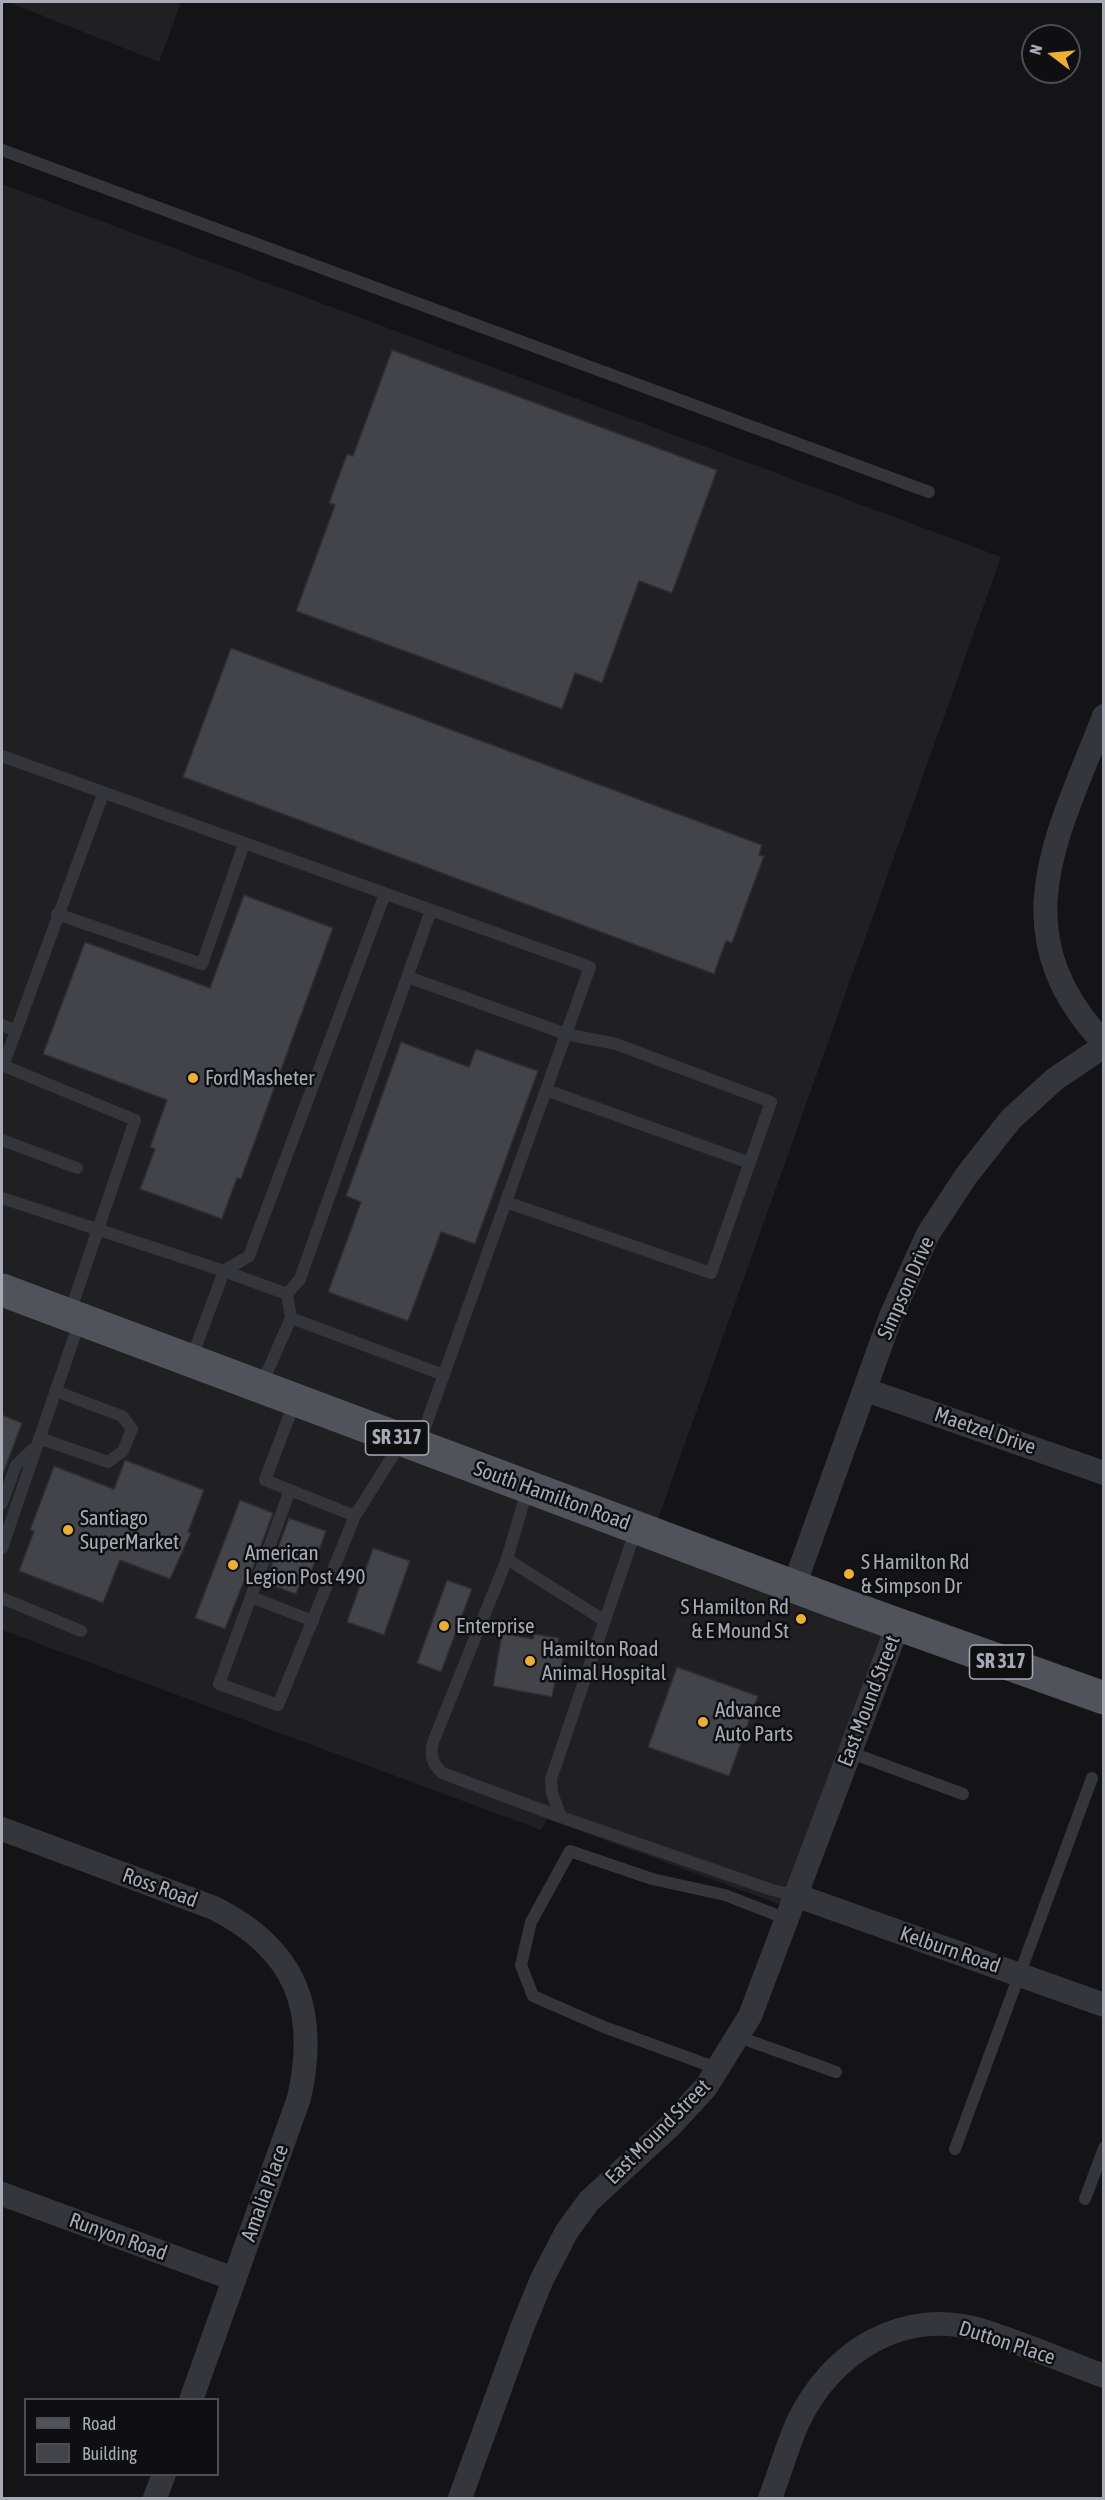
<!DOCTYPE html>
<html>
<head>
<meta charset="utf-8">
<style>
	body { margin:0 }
	#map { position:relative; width:1105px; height:2500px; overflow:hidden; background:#141416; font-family:"Asap Condensed",sans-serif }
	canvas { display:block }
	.frame { position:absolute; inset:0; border:3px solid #a6abb6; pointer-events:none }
	.legend { position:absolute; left:24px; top:2398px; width:195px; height:78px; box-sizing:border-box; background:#0f0f11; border:2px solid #4b4d53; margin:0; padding:8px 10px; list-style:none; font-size:18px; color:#a6abb6 }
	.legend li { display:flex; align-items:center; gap:12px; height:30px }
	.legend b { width:30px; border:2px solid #4b4d53 }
	.north { position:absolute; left:1021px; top:24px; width:60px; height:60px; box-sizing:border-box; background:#0f0f11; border:2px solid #4b4d53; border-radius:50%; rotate:286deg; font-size:16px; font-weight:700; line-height:24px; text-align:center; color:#a6abb6 }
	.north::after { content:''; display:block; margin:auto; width:21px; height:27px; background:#ebae37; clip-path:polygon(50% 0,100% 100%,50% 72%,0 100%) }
</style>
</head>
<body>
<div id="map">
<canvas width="1105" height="2500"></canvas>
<div class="frame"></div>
<ul class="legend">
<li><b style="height:8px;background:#51535a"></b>Road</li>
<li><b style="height:16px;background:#434449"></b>Building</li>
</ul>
<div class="north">N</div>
</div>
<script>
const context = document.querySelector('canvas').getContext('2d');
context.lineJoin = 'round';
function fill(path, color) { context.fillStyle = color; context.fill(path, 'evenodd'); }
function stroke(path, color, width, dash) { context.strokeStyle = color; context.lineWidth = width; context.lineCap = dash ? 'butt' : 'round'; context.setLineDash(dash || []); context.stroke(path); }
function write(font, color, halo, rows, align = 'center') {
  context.font = font + ' "Asap Condensed",sans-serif'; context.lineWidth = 5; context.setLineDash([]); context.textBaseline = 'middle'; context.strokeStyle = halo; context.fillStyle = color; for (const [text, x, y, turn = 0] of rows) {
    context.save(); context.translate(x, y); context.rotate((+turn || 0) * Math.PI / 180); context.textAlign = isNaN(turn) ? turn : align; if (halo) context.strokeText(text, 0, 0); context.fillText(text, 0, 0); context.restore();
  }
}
fill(new Path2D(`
	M8 2H181L159 62Z
	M2 184 1001 557 653 1533 896 1625 790 1908 547 1819 541 1830 2 1630Z`), '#202023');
const building = new Path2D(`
	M392 350 717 470 672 593 639 581 602 683 575 673 562 709 296 611 335 505 329 503 347 454 353 456Z
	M231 648 762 845 759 855 764 856 732 943 726 941 714 974 183 777Z
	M244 895 333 928 241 1179 237 1178 222 1219 140 1189 155 1149 150 1147 167 1100 43 1054 85 942 210 988Z
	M401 1042 469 1067 476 1049 538 1071 475 1244 441 1232 408 1321 328 1292 361 1202 346 1196Z
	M2 1415 22 1423 3 1474H2Z
	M125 1460 204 1490 188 1532 191 1533 170 1579 120 1560 103 1603 19 1571 34 1531 30 1530 54 1466 114 1489Z
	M240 1500 273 1513 249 1578 246 1576 225 1629 195 1618Z
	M289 1518 326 1531 310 1575 304 1573 296 1594 265 1583Z
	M373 1548 410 1561 384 1635 347 1622Z
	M447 1580 472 1589 441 1672 417 1663Z
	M502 1633 533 1639 534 1634 559 1638 558 1643 565 1645 560 1678 556 1677 552 1697 493 1686Z
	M677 1667 758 1696 729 1776 648 1747Z`);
fill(building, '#434449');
stroke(building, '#2e2e32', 1.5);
stroke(new Path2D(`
	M2 150 929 492
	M2 756 590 967 419 1444
	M57 914 202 964 244 844
	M408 977 566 1034 616 1044 771 1102 711 1273 506 1202
	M2 1025 16 1031 3 1066
	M16 1031 103 794
	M2 1065 135 1120 69 1315
	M546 1090 750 1163
	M2 1140 77 1168
	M2 1198 224 1271 191 1360
	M224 1271 249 1256 385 894
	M224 1271 287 1294 291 1318
	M287 1294 300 1279 431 910
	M261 1386 291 1318 444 1375
	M295 1401 265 1480 355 1516 402 1441
	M39 1438 108 1462 123 1451 132 1429 122 1416 55 1391
	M528 1487 507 1559 605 1621
	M290 1490 219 1684 278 1705 355 1516
	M2 1503 16 1465 33 1449
	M636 1529 551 1779 552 1793 561 1817 772 1890 795 1895
	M2 1548 80 1320
	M507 1559 433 1742C430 1756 432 1763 442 1773L561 1817
	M251 1597 313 1621
	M2 1598 81 1631
	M849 1752 963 1794
	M739 2037 836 2072
	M719 2069 604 2027 533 1996 521 1965 531 1922 570 1851 652 1879 725 1895 787 1919
	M955 2149 1092 1778
	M1085 2199 1104 2148`), '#35363b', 12);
stroke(new Path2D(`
	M1104 716C1058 836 999 931 1104 1043
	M866 1390 1104 1473
	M794 1586 891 1316 928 1234 966 1176 1011 1119 1055 1079 1104 1046
	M2 1829 214 1908C296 1949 319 2010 299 2098L191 2400
	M795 1895 1104 2005
	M2 2194 234 2279
	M155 2498 164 2474
	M460 2498 522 2328 542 2279 567 2231 589 2201 669 2127 706 2087 750 2016 898 1625
	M770 2498C780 2473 787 2446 798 2422 831 2352 903 2307 980 2330 1022 2343 1063 2361 1104 2376`), '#35363b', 24);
stroke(new Path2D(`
	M2 1290 838 1603 1104 1698`), '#51535a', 33);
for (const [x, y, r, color] of [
	[193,1078,6,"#ebae37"],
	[68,1530,6,"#ebae37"],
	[233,1565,6,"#ebae37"],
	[849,1574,6,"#ebae37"],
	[801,1619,6,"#ebae37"],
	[444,1626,6,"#ebae37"],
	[530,1661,6,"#ebae37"],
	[703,1722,6,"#ebae37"]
]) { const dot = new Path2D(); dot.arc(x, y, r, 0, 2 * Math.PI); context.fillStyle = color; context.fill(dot); stroke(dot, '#0f0f11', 2); }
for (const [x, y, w] of [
	[397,1438,63],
	[1001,1662,63]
]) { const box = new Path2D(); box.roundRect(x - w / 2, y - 17, w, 34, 4.5); context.fillStyle = '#0f0f11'; context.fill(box); stroke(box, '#a6abb6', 1.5); }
write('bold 20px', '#a6abb6', null, [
	["SR 317",397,1438],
	["SR 317",1001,1662]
]);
write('21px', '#a6abb6', '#0f0f11', [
	["Ford Masheter",205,1078],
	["Santiago",80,1518],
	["SuperMarket",80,1542],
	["American",245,1553],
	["Legion Post 490",245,1577],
	["S Hamilton Rd",861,1562],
	["& Simpson Dr",861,1586],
	["S Hamilton Rd",789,1607,"right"],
	["& E Mound St",789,1631,"right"],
	["Enterprise",456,1626],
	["Hamilton Road",542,1649],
	["Animal Hospital",542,1673],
	["Advance",715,1710],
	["Auto Parts",715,1734]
], 'left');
write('21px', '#a6abb6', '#0f0f11', [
	["Simpson Drive",906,1288,-66],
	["Maetzel Drive",985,1431,19],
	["South Hamilton Road",552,1496,20],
	["East Mound Street",869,1701,-69],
	["Ross Road",160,1888,20],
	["Kelburn Road",950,1950,19],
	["East Mound Street",658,2132,-45],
	["Amalia Place",265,2193,-70],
	["Runyon Road",118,2237,20],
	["Dutton Place",1007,2343,18]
]);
</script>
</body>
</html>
